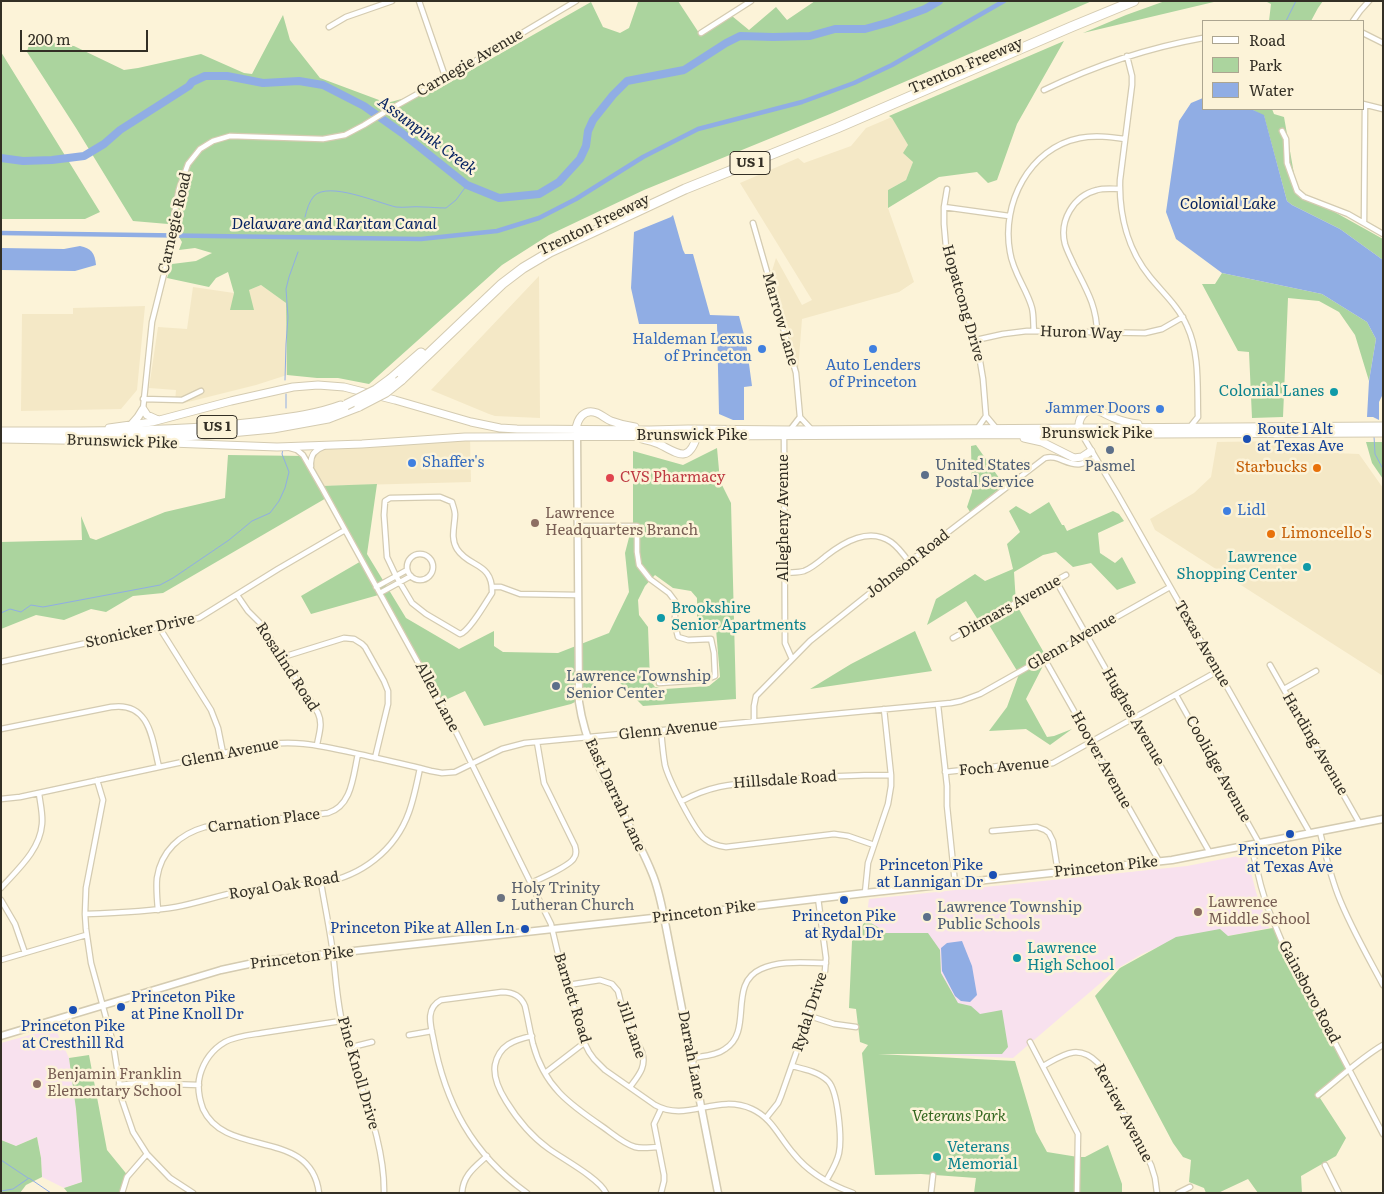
<!DOCTYPE html>
<html>
<head>
<meta charset="utf-8">
<style>
	body { margin:0 }
	#map { position:relative; width:1384px; height:1194px; overflow:hidden; background:#fcf3d8; font-family:Literata,serif }
	canvas { display:block }
	.frame { position:absolute; inset:0; border:2px solid #332f25; pointer-events:none }
	.legend { position:absolute; left:1202px; top:20px; width:162px; height:90px; box-sizing:border-box; background:#fcf3d8; border:1px solid #aca590; margin:0; padding:6px 9px; list-style:none; font-size:15px; color:#332f25 }
	.legend li { display:flex; align-items:center; gap:10px; height:25px }
	.legend b { width:25px; border:1px solid #aca590 }
	.scale { position:absolute; left:20px; top:30px; width:128px; height:22px; box-sizing:border-box; border:2px solid #332f25; border-top:0; padding-left:6px; font-size:15px; line-height:18px; white-space:nowrap; color:#332f25; -webkit-text-stroke:4px #fcf3d8; paint-order:stroke }
</style>
</head>
<body>
<div id="map">
<canvas width="1384" height="1194"></canvas>
<div class="frame"></div>
<ul class="legend">
<li><b style="height:6px;background:#fff"></b>Road</li>
<li><b style="height:14px;background:#abd49e"></b>Park</li>
<li><b style="height:14px;background:#90ade4"></b>Water</li>
</ul>
<div class="scale">200 m</div>
</div>
<script>
const context = document.querySelector('canvas').getContext('2d');
context.lineJoin = 'round';
function fill(path, color) { context.fillStyle = color; context.fill(path, 'evenodd'); }
function stroke(path, color, width, dash) { context.strokeStyle = color; context.lineWidth = width; context.lineCap = dash ? 'butt' : 'round'; context.setLineDash(dash || []); context.stroke(path); }
function write(font, color, halo, rows, align = 'center') {
  context.font = font + ' Literata,serif'; context.lineWidth = 5; context.setLineDash([]); context.textBaseline = 'middle'; context.strokeStyle = halo; context.fillStyle = color; for (const [text, x, y, turn = 0] of rows) {
    context.save(); context.translate(x, y); context.rotate((+turn || 0) * Math.PI / 180); context.textAlign = isNaN(turn) ? turn : align; if (halo) context.strokeText(text, 0, 0); context.fillText(text, 0, 0); context.restore();
  }
}
fill(new Path2D(`
	M892 117 908 145 913 162 906 180 888 190V208L914 282 899 292 802 319 798 371 772 271 776 258 802 305 812 300 740 183 798 158 804 163 851 146 866 128Z
	M539 276 540 418 495 416 489 414 431 390Z
	M261 285 286 303 287 375 256 385 184 403 175 402 176 390 149 388 158 327 187 329 193 287 234 293 231 310 249 290Z
	M145 306 137 390 121 409 21 411 22 314H73V308Z
	M470 437 471 482 321 486 310 464V461L320 448Z
	M1278 441 1289 451 1359 454 1383 488V676L1155 530 1150 519 1194 493 1211 477 1217 442Z`), '#f4e8c6');
fill(new Path2D(`
	M1243 855 1247 857 1256 892 1269 928 1213 939H1178L1142 954 1118 968 1013 1058 885 1052 881 929 866 920 869 899 1187 866Z
	M55 1028 69 1058 76 1109 82 1182 64 1188 42 1177 41 1158 37 1137 16 1146 1 1140V1043Z`), '#f8e1ee');
fill(new Path2D(`
	M637 1H678L699 33 732 16 749 30 776 7 787 20 815 1H1092L830 114 644 190 549 235 502 265 369 384 338 378H317L287 375 286 303 261 285 249 290 254 310H230L234 293 228 272 216 278 209 287 167 278 172 264 196 261 212 253 195 248 179 250 182 242 170 222 168 224 133 221 76 128 27 52 31 36 62 45 74 46 124 70 138 68 201 54 244 73 252 74 283 15 290 40 320 78 387 103 438 89 591 2 603 27 620 33 629 28 638 2Z
	M1165 1H1218L1083 33 1126 15Z
	M1265 1H1323L1318 8 1311 21H1269L1271 4Z
	M1064 41 1017 124 997 180 988 183 977 172 939 177 888 208V190L906 180 913 162 903 153 908 145 892 118 889 116Z
	M1 52 100 212 85 219H1Z
	M1251 109H1272L1274 114 1284 117 1297 191 1383 239V260L1340 229 1292 205 1287 201 1264 116Z
	M1222 273 1322 294 1367 322 1376 339 1369 381 1355 335 1339 312 1319 301 1288 298 1283 417 1252 418 1249 352 1238 351 1202 284H1215Z
	M1366 442H1383V479L1372 463Z
	M976 445 1004 485 970 512 967 507 972 492 971 446Z
	M717 448 720 481 731 503 736 699 643 706 615 678H597L585 697 571 704 484 726 465 691 441 702 382 594 311 614 301 596 363 560 328 497 163 593 133 596 106 612 91 609 64 620 36 615 1 629V542L82 540 81 516 90 538 96 540 165 512 225 498 228 455 306 456 321 486 377 484 367 554 406 618 459 649 494 631V646L503 652 558 653 609 633 629 592 625 553 633 522V451L683 465ZM655 575 673 588 691 591 697 598V621L703 628 716 629 720 677 709 686 665 689 655 687 650 680 648 627 639 615 638 600 645 586Z
	M1049 502 1062 525H1064L1067 531 1113 511 1119 514 1124 521 1098 533 1100 553 1115 563 1122 557 1136 583 1117 590 1091 563 1073 567 1056 552 1043 555 1014 572 1016 604 1047 658 1026 699 1047 737 1054 736 1072 729 1050 745 1026 729 989 731 1007 707 1019 674 986 620 980 623 966 601 927 625 936 599 975 574 985 581 1013 569 1007 544 1020 532 1009 511 1016 506 1030 514Z
	M915 631 932 671 810 689 851 664Z
	M866 920 881 929 884 933H928L940 950 941 973 958 1003 971 1006 980 1014 1002 1010 1008 1047 1002 1054H878L1015 1061 1036 1132 1047 1152 1078 1157H1085L1108 1145 1122 1184V1193H974L976 1178 921 1174 875 1175 862 1053 868 1045 860 1042 856 1009 849 1008 852 941Z
	M1278 927 1352 1071 1320 1098 1346 1138 1336 1156 1301 1176 1302 1193H1258L1248 1179 1218 1193H1206L1204 1188 1189 1182 1191 1160 1183 1157 1173 1143 1095 996 1120 968 1176 937 1220 929 1228 936Z
	M89 1055 107 1150 129 1177 125 1193H68L64 1188 82 1182 76 1109 69 1058Z
	M37 1137 41 1158 42 1177 26 1185 20 1193H1V1140L16 1146Z`), '#abd49e');
fill(new Path2D(`
	M1203 98V109H1251L1264 115 1287 201 1292 205 1340 229 1383 260V394L1379 402V420L1373 417H1367L1369 381 1376 339 1367 322 1322 294 1222 273 1176 239 1166 212 1179 121 1191 103Z
	M673 215 683 250 685 254H693L710 315 739 316 746 342 752 386 744 387V420H733L719 414 717 324H639L631 288 634 232 671 217Z
	M80 246C91 248 95 253 96 265L75 271 1 270V248L64 249Z
	M962 941 972 966 977 995 970 1002 961 1001 955 996 942 971 941 948 947 943Z`), '#90ade4');
stroke(new Path2D(`
	M1286 21 1296 1
	M305 217C307 209 309 202 314 196 329 181 378 203 396 207 404 208 414 206 423 207 430 207 438 208 446 208L456 200 467 185
	M285 380 286 344 288 317 286 289 289 277 298 252
	M286 394V408
	M1374 436 1375 454 1383 469
	M1 613 10 609 21 612 31 605 43 607 160 585 173 578 229 540 252 521 270 513 279 501 285 488 289 472 282 454 283 449
	M1 1160 28 1178
	M1 1191 13 1189 29 1178 51 1193`), '#90ade4', 1);
stroke(new Path2D(`
	M1 233 421 239 497 231 539 218 576 199 643 157 698 129 802 102 854 83 892 65 1004 1`), '#90ade4', 4.5);
stroke(new Path2D(`
	M1 158 23 161 52 160 84 156 104 144 120 130 189 86 192 82 205 76H227L263 83 299 81 323 85 364 106 402 133 467 185 499 198 539 194 559 182 580 159 586 146 588 131 593 120 613 95 627 81 684 70 726 43 740 36 773 37 810 36 835 29H865L890 22 925 9 939 1`), '#90ade4', 8);
const street = new Path2D(`
	M419 1 446 79
	M1353 21 1360 11 1369 1
	M329 27 346 17 392 1
	M701 33 751 1
	M1363 33 1383 43
	M1127 56 1132 76V85L1120 180C1119 215 1128 250 1150 277 1163 293 1179 307 1187 326 1200 354 1197 387 1198 417L1190 427
	M1044 90C1094 66 1147 48 1203 38
	M1363 104 1383 109
	M1282 131 1286 139 1287 163 1297 191 1304 197 1348 214 1383 234
	M947 189 944 207V224L946 247 978 349 983 379 986 416 996 428
	M944 207 1009 216
	M753 223 796 373 800 417 812 430
	M1364 223 1365 105
	M1034 331C1033 324 1034 316 1032 308 1027 289 1013 273 1010 252 1001 204 1029 148 1080 138 1095 135 1110 137 1125 139
	M1097 333C1097 306 1086 289 1074 265 1071 258 1067 251 1065 244 1059 221 1073 196 1097 190 1104 188 1112 189 1120 189
	M976 340 1003 334 1027 331 1145 333 1162 329 1183 317
	M143 399 182 400 201 391
	M143 409 152 322 172 242 173 221 179 189 188 164 200 149 213 141 230 136 323 139 345 135 364 125 385 112 455 73 576 1
	M977 429 986 416
	M790 430 800 417
	M1081 433 1118 495 1310 833
	M784 436 785 643 792 659
	M290 448 297 450 303 455 322 488 453 726 551 924 559 958 571 993 581 1036 589 1052 594 1059 605 1070 655 1105C687 1123 716 1093 752 1109 772 1118 779 1137 793 1153 808 1172 830 1185 853 1193
	M311 466C310 457 314 450 323 447
	M440 497 452 502C453 506 455 510 455 514 455 525 450 538 457 549 469 568 493 562 492 593 486 602 469 632 460 634L426 614 412 603 396 576 387 557 384 515 385 501 390 498Z
	M578 526H637V552L639 565 650 579 669 593 675 601V625L678 637 688 640 711 639 714 653 715 676 705 680 659 683
	M407 567a13 13 0 1 1 26 0a13 13 0 1 1-26 0Z
	M784 573C791 572 798 573 804 571 812 568 820 561 826 556 844 542 869 527 891 542 898 547 904 555 909 562
	M1056 581 1210 853
	M376 587 407 570
	M493 587H501L520 594 578 595
	M380 593 411 576
	M237 595 248 611 261 624 318 713C323 724 319 733 317 745
	M159 627 211 710 218 728 223 753
	M953 638 1066 575
	M283 657 344 638 354 639 362 644 365 647 384 681 388 691V704L375 758
	M1044 658 1159 861
	M1 662 199 618 278 569 345 530
	M1270 665 1360 824
	M1284 689 1316 671
	M1176 695 1259 843
	M938 705 947 786V806L955 883
	M754 721V706L756 696 810 641 909 562 1045 458C1058 454 1067 466 1080 464 1086 463 1091 460 1096 458
	M1 729 111 707C150 701 152 739 159 767
	M661 730C662 742 663 754 665 765 668 778 695 832 705 839 711 844 718 846 726 847L834 834 848 836 874 845
	M945 772 1018 764 1041 765 1053 763 1218 671
	M97 780 103 800 86 888 85 914 86 929 91 963 113 1043 122 1100 133 1132 147 1154 170 1178 193 1193
	M1 799 20 797 252 747C293 738 322 746 363 755 385 760 408 765 431 771L442 773 455 772 502 749 525 743 951 703 961 701 980 694 1170 587
	M682 801C715 783 739 784 775 780 814 777 852 775 891 775
	M992 831 1037 827 1045 830 1049 833 1053 841 1058 872
	M1320 832C1325 853 1330 874 1338 895 1350 926 1367 955 1383 985
	M1251 845 1261 886 1267 906 1282 942 1383 1134
	M321 883C325 907 330 930 333 954 336 978 337 1003 343 1026 356 1080 385 1137 384 1193
	M531 883C540 879 571 865 574 858 577 854 576 850 575 846L544 783 537 742
	M1 888C18 869 40 850 42 824 43 813 40 803 39 793
	M865 893 868 863 888 804 891 786V775L884 709
	M1 900 15 924 25 953
	M158 910C157 899 156 888 157 878 161 851 180 834 205 827L328 813C352 806 353 776 358 754
	M85 914C115 913 146 912 176 907 198 903 220 895 242 891 268 886 295 887 322 883 361 876 395 851 409 812 414 798 417 783 420 768
	M1 960 86 935
	M568 985 600 980 612 984 618 991 624 1015 642 1052C647 1067 638 1076 630 1087
	M810 1016 834 1024 856 1027
	M409 1035 432 1031
	M532 1036C514 1040 499 1045 495 1065 493 1078 499 1090 506 1101 517 1119 531 1136 549 1149 563 1159 600 1179 606 1193
	M1030 1042 1078 1134 1077 1193
	M348 1048 372 1042
	M692 1058C702 1056 716 1056 725 1049 754 1031 727 984 761 969 780 960 805 963 826 963
	M792 1066C804 1069 819 1072 828 1081 838 1091 842 1138 839 1153 837 1163 831 1172 826 1181
	M1043 1066C1063 1055 1078 1043 1098 1063L1151 1165 1155 1178 1157 1193
	M545 1073 584 1043
	M119 1085 139 1083 199 1085
	M1318 1095C1340 1078 1359 1059 1383 1045
	M766 1118 778 1103 781 1096 825 971 826 958 818 898
	M1325 1165 1339 1193
	M122 1193 127 1177 147 1154
	M319 1193C311 1127 226 1159 203 1109 199 1098 197 1086 200 1075 204 1061 213 1049 225 1042 236 1036 249 1035 262 1033 288 1029 315 1025 341 1021
	M462 1193C463 1175 475 1167 487 1156
	M527 1193C472 1154 445 1103 433 1037 430 1023 426 1008 441 1000L502 992C513 992 521 996 525 1006 528 1019 530 1031 533 1044 544 1086 569 1104 603 1127 613 1134 624 1144 635 1147 643 1149 651 1147 658 1147
	M661 1193 664 1181V1175L654 1124 661 1109
	M931 1193 933 1175
	M1178 1193 1190 1187`);
const secondary = new Path2D(`
	M577 432 579 702C588 765 629 816 652 873 658 887 661 902 664 917L718 1193
	M1 1036 221 970 263 961 689 914 865 893 1172 860 1383 819`);
const primary = new Path2D(`
	M131 425 138 417 143 409 147 415 158 420
	M109 428 152 422 231 401 293 387 318 385 344 387 395 400 471 422 500 428 517 429 650 430 688 429 790 430 1383 426
	M1079 428C1078 417 1087 406 1099 411 1104 413 1109 416 1114 418 1122 421 1129 423 1138 424
	M576 430C577 419 584 408 597 413 602 415 606 419 611 421 619 424 627 426 635 427
	M1024 438 1042 442 1074 458 1082 457 1091 451
	M642 439C649 441 655 442 661 445 680 455 689 462 697 436
	M144 442 277 447 362 444 465 437 1383 433`);
const highway = new Path2D(`
	M391 379 421 353
	M401 380 502 284 523 268 550 252 685 189 837 128 1071 27 1134 1
	M1 432C86 432 171 433 255 423 284 419 314 416 341 406
	M1 438 115 440 199 435 273 428 328 418 359 406`);
stroke(street, '#d4cbb1', 7);
stroke(secondary, '#d4cbb1', 9);
stroke(primary, '#d4cbb1', 9);
stroke(highway, '#d4cbb1', 11);
stroke(street, '#fff', 4.5);
stroke(secondary, '#fff', 6);
stroke(primary, '#fff', 7);
stroke(highway, '#fff', 9);
const highwayBridge = new Path2D(`
	M346 405 376 390 391 379
	M359 406 386 392 401 380`);
stroke(highwayBridge, '#d4cbb1', 11, []);
stroke(highwayBridge, '#fff', 9);
for (const [x, y, r, color] of [
	[762,349,5,"#3f7fe0"],
	[873,349,5,"#3f7fe0"],
	[1334,392,5,"#0f9aa8"],
	[1160,409,5,"#3f7fe0"],
	[1247,439,5,"#1a4fb4"],
	[1110,450,5,"#5c6f8a"],
	[412,463,5,"#3f7fe0"],
	[1317,468,5,"#e8710a"],
	[925,475,5,"#5c6f8a"],
	[610,478,5,"#e0444e"],
	[1227,511,5,"#3f7fe0"],
	[535,523,5,"#8d6e63"],
	[1271,534,5,"#e8710a"],
	[1307,567,5,"#0f9aa8"],
	[661,618,5,"#0f9aa8"],
	[556,686,5,"#5c6f8a"],
	[1290,834,5,"#1a4fb4"],
	[993,875,5,"#1a4fb4"],
	[501,898,5,"#6b7280"],
	[844,900,5,"#1a4fb4"],
	[1198,912,5,"#8d6e63"],
	[927,917,5,"#5c6f8a"],
	[525,929,5,"#1a4fb4"],
	[1017,958,5,"#0f9aa8"],
	[121,1007,5,"#1a4fb4"],
	[73,1010,5,"#1a4fb4"],
	[37,1084,5,"#8d6e63"],
	[937,1157,5,"#0f9aa8"]
]) { const dot = new Path2D(); dot.arc(x, y, r, 0, 2 * Math.PI); context.fillStyle = color; context.fill(dot); stroke(dot, '#fcf3d8', 2); }
for (const [x, y, w] of [
	[750,163,40],
	[217,427,40]
]) { const box = new Path2D(); box.roundRect(x - w / 2, y - 11.5, w, 23, 4); context.fillStyle = '#fcf3d8'; context.fill(box); stroke(box, '#332f25', 1); }
write('bold 14px', '#332f25', null, [
	["US 1",750,163],
	["US 1",217,427]
]);
write('15px', '#332f25', '#fcf3d8', [
	["Carnegie Avenue",470,63,-30],
	["Trenton Freeway",966,66,-23],
	["Carnegie Road",175,223,-77],
	["Trenton Freeway",594,225,-26],
	["Hopatcong Drive",963,303,74],
	["Marrow Lane",780,319,74],
	["Huron Way",1081,333,2],
	["Brunswick Pike",1097,434],
	["Brunswick Pike",692,436],
	["Brunswick Pike",122,442,2],
	["Allegheny Avenue",784,518,-90],
	["Johnson Road",908,564,-38],
	["Ditmars Avenue",1010,607,-29],
	["Stonicker Drive",140,631,-13],
	["Glenn Avenue",1072,642,-30],
	["Texas Avenue",1202,644,60],
	["Rosalind Road",287,667,57],
	["Allen Lane",437,697,62],
	["Hughes Avenue",1133,717,60],
	["Glenn Avenue",668,730,-6],
	["Harding Avenue",1315,744,60],
	["Glenn Avenue",230,753,-11],
	["Hoover Avenue",1101,760,61],
	["Foch Avenue",1004,767,-5],
	["Coolidge Avenue",1218,769,61],
	["Hillsdale Road",785,780,-4],
	["East Darrah Lane",615,795,65],
	["Carnation Place",264,821,-7],
	["Princeton Pike",1106,867,-6],
	["Royal Oak Road",284,886,-9],
	["Princeton Pike",704,912,-7],
	["Princeton Pike",302,958,-7],
	["Gainsboro Road",1309,992,62],
	["Barnett Road",572,998,73],
	["Rydal Drive",810,1012,-72],
	["Jill Lane",631,1029,71],
	["Darrah Lane",691,1055,79],
	["Pine Knoll Drive",358,1073,74],
	["Review Avenue",1123,1113,62]
]);
write('15px', '#366cbe', '#fcf3d8', [
	["Haldeman Lexus",752,340],
	["of Princeton",752,357],
	["Auto Lenders",873,366,"center"],
	["of Princeton",873,383,"center"],
	["Jammer Doors",1150,409],
	["Shaffer's",422,463,"left"],
	["Lidl",1237,511,"left"]
], 'right');
write('15px', '#0d838f', '#fcf3d8', [
	["Colonial Lanes",1324,392,"right"],
	["Lawrence",1297,558,"right"],
	["Shopping Center",1297,575,"right"],
	["Brookshire",671,609],
	["Senior Apartments",671,626],
	["Lawrence",1027,949],
	["High School",1027,966],
	["Veterans",947,1148],
	["Memorial",947,1165]
], 'left');
write('15px', '#164399', '#fcf3d8', [
	["Route 1 Alt",1257,430,"left"],
	["at Texas Ave",1257,447,"left"],
	["Princeton Pike",1290,851],
	["at Texas Ave",1290,868],
	["Princeton Pike",983,866,"right"],
	["at Lannigan Dr",983,883,"right"],
	["Princeton Pike",844,917],
	["at Rydal Dr",844,934],
	["Princeton Pike at Allen Ln",515,929,"right"],
	["Princeton Pike",131,998,"left"],
	["at Pine Knoll Dr",131,1015,"left"],
	["Princeton Pike",73,1027],
	["at Cresthill Rd",73,1044]
]);
write('15px', '#4e5e75', '#fcf3d8', [
	["United States",935,466],
	["Postal Service",935,483],
	["Pasmel",1110,467,"center"],
	["Lawrence Township",566,677],
	["Senior Center",566,694],
	["Lawrence Township",937,908],
	["Public Schools",937,925]
], 'left');
write('15px', '#c56008', '#fcf3d8', [
	["Starbucks",1307,468],
	["Limoncello's",1281,534,"left"]
], 'right');
write('15px', '#be3a42', '#fcf3d8', [
	["CVS Pharmacy",620,478]
], 'left');
write('15px', '#785e54', '#fcf3d8', [
	["Lawrence",545,514],
	["Headquarters Branch",545,531],
	["Lawrence",1208,903],
	["Middle School",1208,920],
	["Benjamin Franklin",47,1075],
	["Elementary School",47,1092]
], 'left');
write('15px', '#5b616d', '#fcf3d8', [
	["Holy Trinity",511,889],
	["Lutheran Church",511,906]
], 'left');
write('italic 15px', '#33661f', '#fcf3d8', [
	["Veterans Park",959,1117]
]);
write('italic 16px', '#082462', '#fcf3d8', [
	["Assunpink Creek",427,136,37],
	["Colonial Lake",1228,204],
	["Delaware and Raritan Canal",334,224]
]);
</script>
</body>
</html>
